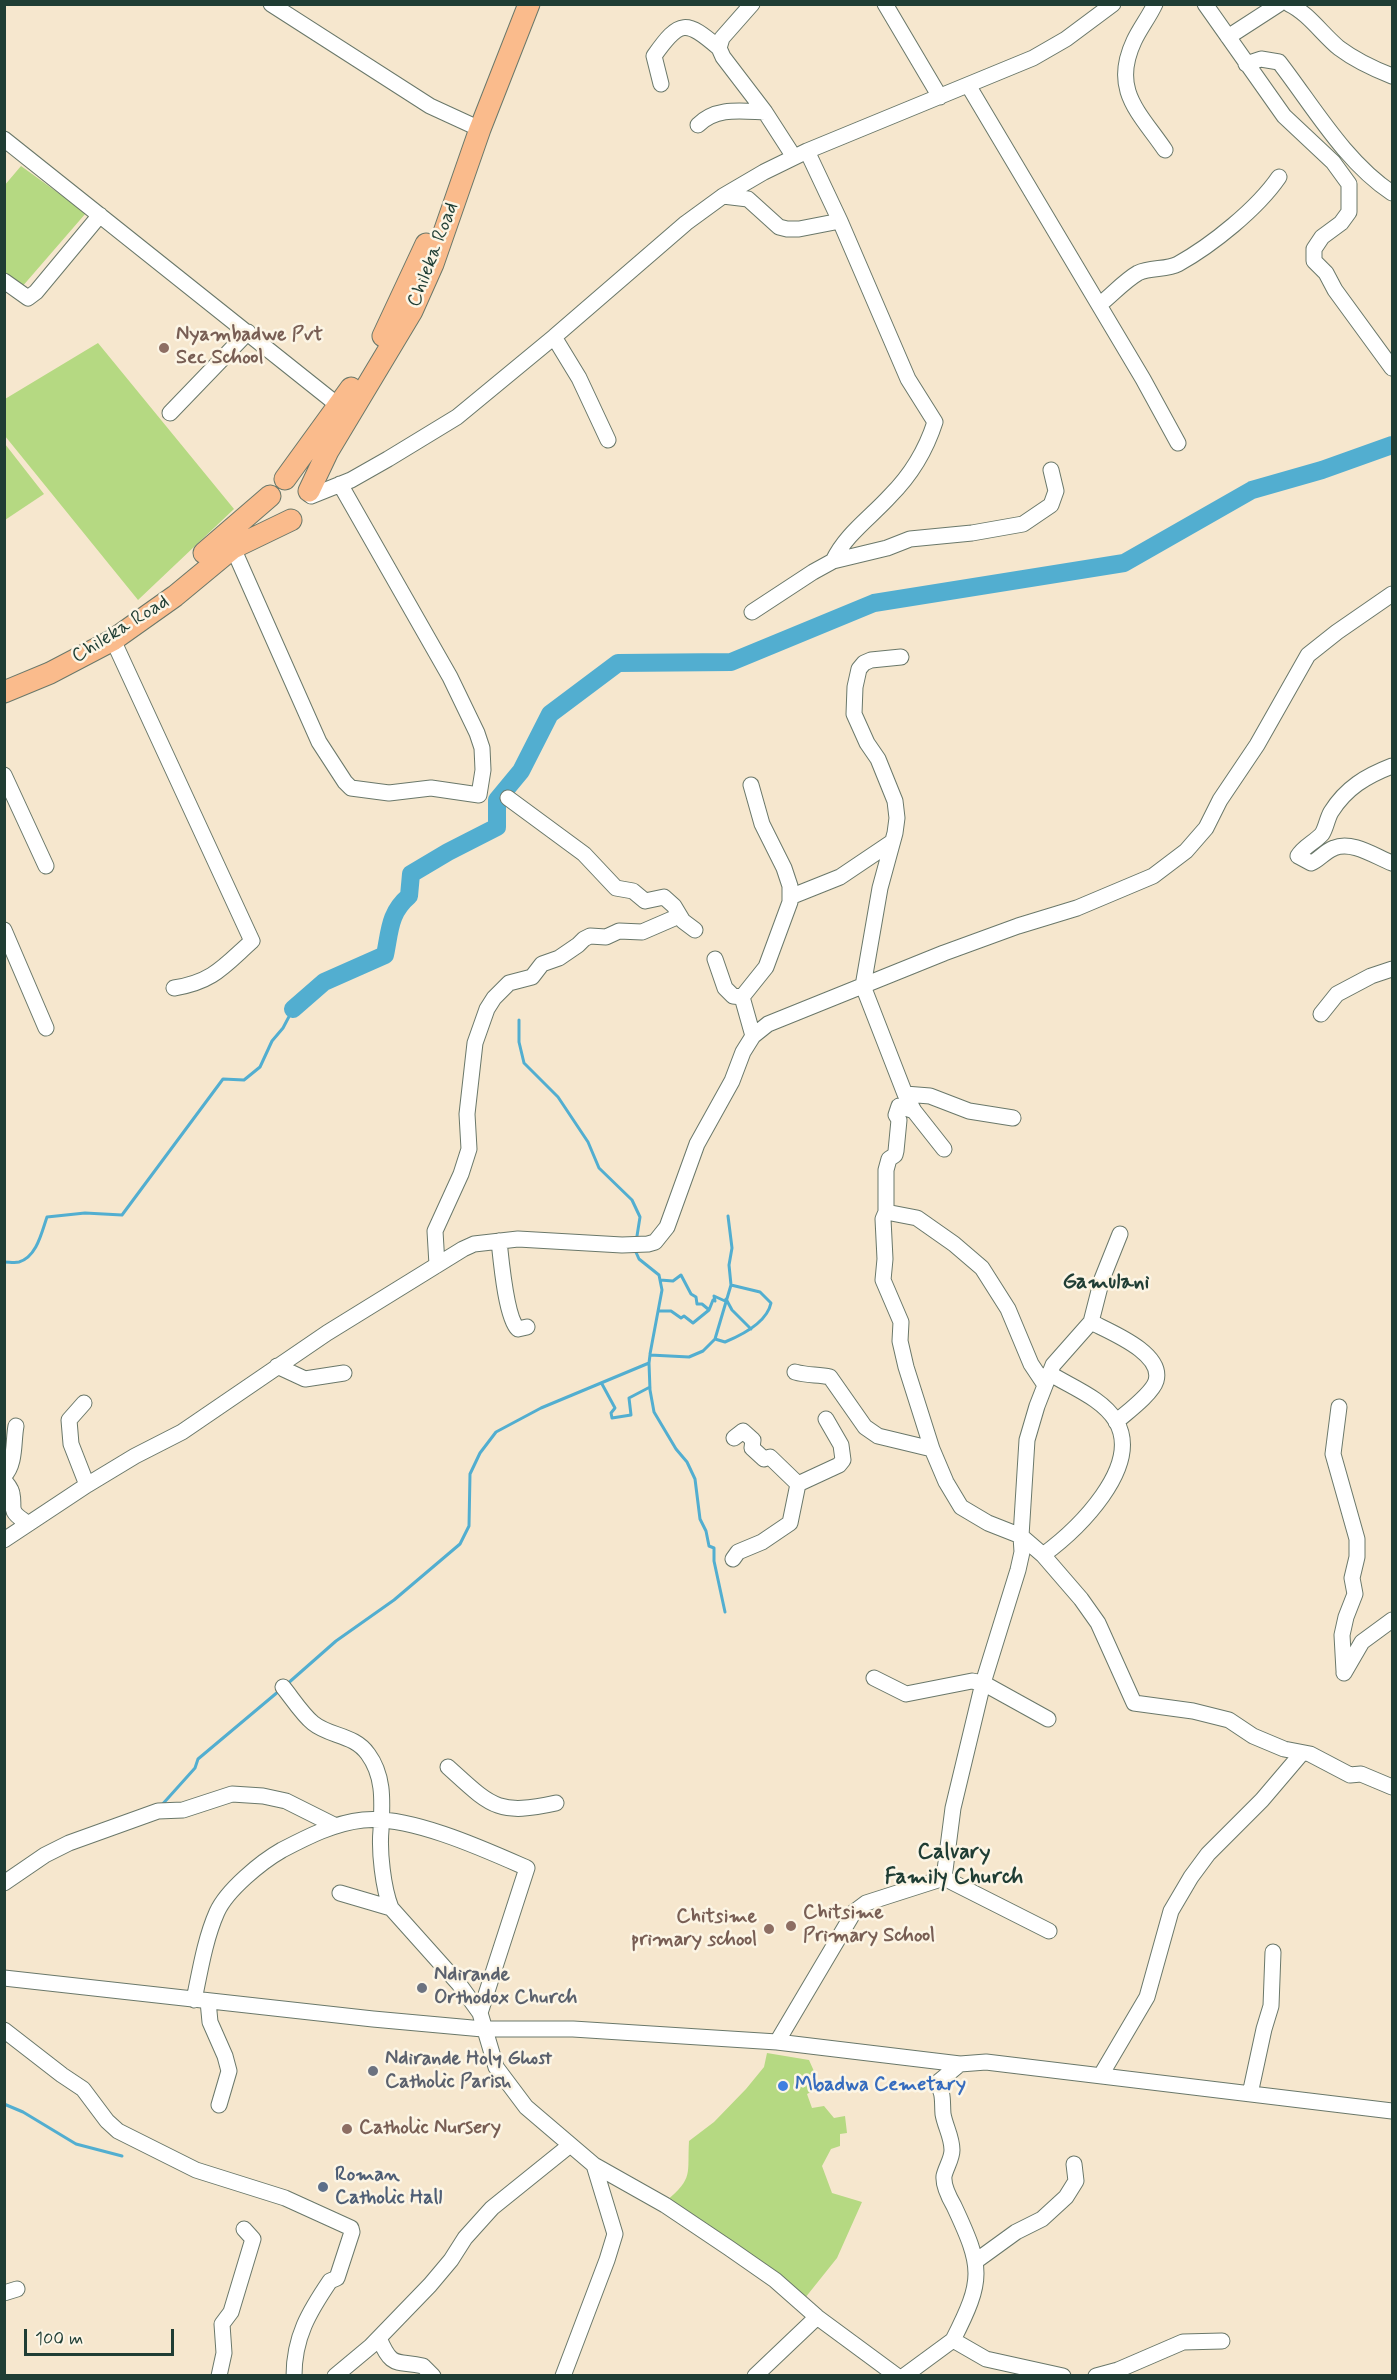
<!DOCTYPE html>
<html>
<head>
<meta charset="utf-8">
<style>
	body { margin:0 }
	#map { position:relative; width:1397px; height:2380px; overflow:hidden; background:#f6e7ce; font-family:Mynerve,sans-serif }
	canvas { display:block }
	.frame { position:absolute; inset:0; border:6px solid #1f3d34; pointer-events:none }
	.scale { position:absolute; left:24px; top:2329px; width:150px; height:27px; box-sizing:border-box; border:3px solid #1f3d34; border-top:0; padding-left:8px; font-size:18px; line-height:21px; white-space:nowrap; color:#1f3d34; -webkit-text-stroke:4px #fcf5e5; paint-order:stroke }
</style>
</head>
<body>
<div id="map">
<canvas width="1397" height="2380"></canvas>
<div class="frame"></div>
<div class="scale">100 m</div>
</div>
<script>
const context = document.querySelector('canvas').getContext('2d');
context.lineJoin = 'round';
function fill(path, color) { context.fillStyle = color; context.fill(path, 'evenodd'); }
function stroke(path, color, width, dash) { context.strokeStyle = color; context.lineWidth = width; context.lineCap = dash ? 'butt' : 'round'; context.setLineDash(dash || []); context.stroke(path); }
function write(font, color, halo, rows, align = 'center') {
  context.font = font + ' Mynerve,sans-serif'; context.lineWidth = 5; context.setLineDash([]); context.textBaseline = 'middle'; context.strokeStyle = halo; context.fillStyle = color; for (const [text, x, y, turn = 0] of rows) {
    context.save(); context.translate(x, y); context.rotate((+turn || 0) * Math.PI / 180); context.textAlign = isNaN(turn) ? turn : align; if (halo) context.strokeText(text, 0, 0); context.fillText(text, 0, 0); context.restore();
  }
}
fill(new Path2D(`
	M21 166 86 213 21 288 5 274 4 186Z
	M98 343 234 509 138 600 5 436V399Z
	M5 444 44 494 5 520H4Z
	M767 2053 809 2060 821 2087 807 2094 812 2108 824 2106 834 2118 845 2116 847 2133 840 2134V2146L831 2149 822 2166 832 2193 862 2202 837 2258 805 2298 666 2201C694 2178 687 2174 689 2141L714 2122 746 2089 764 2067Z`), '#b5d982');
stroke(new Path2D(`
	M519 1020V1042L524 1063 558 1097 588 1142 599 1168 632 1200 640 1217 637 1236
	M635 1250 639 1259 659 1275 662 1290 650 1354
	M4 1262C9 1262 15 1263 19 1262 37 1257 42 1231 47 1217L85 1213 122 1215 223 1079 244 1080 260 1067 272 1041 283 1028 293 1009
	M660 1280 673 1281 681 1275 691 1294 696 1297 697 1304H702L708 1309
	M726 1299 732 1310 751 1329
	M659 1311H671L681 1318 684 1316 693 1323 709 1310 713 1300 715 1301 714 1296 725 1301
	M715 1339 725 1342C742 1335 767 1322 771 1303L760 1292 731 1285
	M649 1363 650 1390 654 1412 676 1449 687 1462 695 1479 700 1519 706 1531 709 1546 714 1548V1561L725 1612
	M602 1384 615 1408 611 1413 612 1418 631 1415 629 1398 650 1387
	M286 1685 336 1641 394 1600 460 1544 469 1526 470 1474 480 1453 496 1432 541 1408 649 1363 650 1355 689 1357 703 1351 715 1339 731 1285 729 1265 732 1248 728 1216
	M160 1807 195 1768 198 1759 279 1691
	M4 2104 23 2112 76 2144 122 2156`), '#52aed0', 3);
stroke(new Path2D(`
	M293 1009 324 982 385 955C390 931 389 913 409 896L411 874 448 852 497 827V800L521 771 550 714 618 663 731 662 874 603 1124 563 1252 490 1322 470 1392 445`), '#52aed0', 18);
const minor = new Path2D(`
	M271 4 430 106 480 129
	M752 4 722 38 719 48 723 57 765 112 794 157
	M885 4 940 97
	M1155 4C1149 17 1140 28 1134 41 1111 90 1139 112 1165 150
	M1205 4 1284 116 1333 162 1349 184V212L1341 223 1322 237 1314 249V261L1326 273 1335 290 1392 368
	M1289 4C1308 13 1323 35 1339 48 1355 60 1374 69 1392 76
	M1228 37 1279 4
	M1246 64 1261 59 1279 62C1313 106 1345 162 1392 193
	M661 84 654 56C680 19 686 20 719 48
	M968 85 1143 379 1178 443
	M698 125C716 107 740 111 765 112
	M4 139 339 406
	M807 151 840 221 908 379 935 422C926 450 911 475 890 496 870 518 846 534 833 561
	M723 196 748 199 779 227 787 229H799L840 221
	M4 281 28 298 36 292 100 215
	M1099 305C1111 296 1124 281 1138 273 1150 267 1167 270 1178 264 1212 245 1257 209 1279 177
	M554 337 579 378 608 440
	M170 413 248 332
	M311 496 351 480 388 459 457 417 554 337 686 223 723 196 764 172 807 151 1033 58 1066 39 1113 4
	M233 548 319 742 345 782 351 788 389 793 431 788 479 795 483 770 482 748 477 733 450 677 340 484
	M752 612 813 572 833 561 887 548 910 539 972 533 1023 524 1051 505 1056 491 1051 470
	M113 640 252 941C224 966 213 982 174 988
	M901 657 871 660 864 663 859 669 855 687 854 714 867 743 878 759 895 801 897 818 895 833 880 888 863 986 905 1094 914 1111 944 1149
	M1392 766C1366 776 1346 788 1331 812 1327 819 1326 828 1322 834 1315 842 1303 847 1298 856L1311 863C1319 860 1324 852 1334 848 1352 840 1376 857 1392 863
	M4 775 46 866
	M508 798 584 854 616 888 633 891 645 901 664 897 674 906 683 921 695 930
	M790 897 840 877 892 842
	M4 930 46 1028
	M715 959 725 988 733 996 742 997
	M742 997 766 967 790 902V886L784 868 762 824 751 785
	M742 997 753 1036
	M1321 1014 1337 994 1371 976 1392 969
	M905 1094 930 1096 969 1111 1013 1118
	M914 1111 899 1106 896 1115 899 1120 896 1151 895 1155 889 1159 886 1170V1212L883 1219 885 1259 883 1280 901 1322 900 1341 906 1367 932 1449 946 1482 961 1507 988 1523 1021 1536 1043 1555 1081 1599 1098 1623 1134 1703 1193 1711 1229 1720 1253 1736 1284 1749 1310 1754 1350 1775 1361 1774 1392 1787
	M886 1212 917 1218 954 1244 982 1268 1008 1309 1031 1364 1045 1385
	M499 1241C501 1259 506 1318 518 1329L527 1327
	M437 1265 435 1231 461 1174 469 1149 467 1114 475 1043 487 1009 494 998 509 983 532 977 542 964 559 958 578 945 584 939 590 936 606 937 619 931 642 932 679 916
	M1091 1322C1110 1332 1164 1353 1156 1381 1152 1394 1126 1413 1116 1422
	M277 1366 305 1379 344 1373
	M795 1372C808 1376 818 1374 830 1377L865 1427 878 1436 932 1449
	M84 1403 69 1420 71 1444 87 1485
	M1339 1407 1333 1454 1357 1539V1557L1352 1578 1355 1594 1346 1617 1342 1635 1344 1671
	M734 1438 743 1431 753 1440 752 1448 764 1459 770 1457 798 1484
	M4 1476C16 1464 13 1441 16 1426
	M4 1480C7 1484 12 1489 12 1494 15 1507 8 1510 23 1520L22 1528
	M4 1540 87 1485 135 1456 182 1432 327 1333 463 1249 474 1244 518 1239 622 1245 648 1244 655 1242 667 1227 697 1144 732 1081 743 1052 753 1036 768 1024 944 953 1018 926 1077 908 1153 876 1186 851 1206 828 1220 800 1257 745 1308 655 1337 632 1392 594
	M1043 1555C1077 1530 1143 1467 1116 1421 1102 1398 1071 1387 1049 1373
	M733 1559 738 1552 762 1542 790 1523 798 1484 839 1465 843 1460 841 1445 826 1419
	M1344 1673 1362 1642 1392 1620
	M874 1678 906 1694 972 1681 983 1683 1048 1719
	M283 1687C292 1698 302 1714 313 1723 330 1737 354 1734 368 1754 385 1777 382 1804 381 1830 379 1851 383 1888 391 1908L459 1984 480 2013 496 2067 526 2107 594 2165 665 2205 729 2248 775 2280 817 2317 897 2376
	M448 1767C491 1806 497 1816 556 1803
	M944 1878 1049 1931
	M4 1883 45 1855 69 1843 158 1811 183 1810 232 1794 263 1796 286 1801 336 1826
	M340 1893 391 1908
	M4 1978 373 2019 483 2029H573L777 2042 960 2064 986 2062 1392 2111
	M194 2000C200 1971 205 1939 217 1912 227 1890 261 1862 282 1850 307 1837 334 1823 363 1820 409 1815 484 1849 527 1868L480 2013
	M208 2001 210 2022 225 2056 229 2071 219 2105
	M4 2030 62 2075 83 2089 107 2121 118 2131 196 2170 285 2198 351 2228 352 2232 337 2278 330 2281C309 2312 294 2337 294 2376
	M777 2042 854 1912 866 1903 944 1878 953 1808 983 1683 1018 1570 1022 1552 1021 1536 1027 1440 1037 1406 1053 1365 1091 1322 1102 1279 1120 1234
	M1101 2075 1147 1997 1171 1911 1191 1877 1208 1854 1262 1800 1302 1753
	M1250 2094 1264 2029 1271 2006 1273 1952
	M976 2261 1016 2232 1042 2219 1066 2197 1076 2181 1074 2164
	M4 2293 17 2289
	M379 2338C392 2369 396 2360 423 2366L433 2376
	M953 2340C984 2279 983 2268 954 2206 950 2199 943 2185 944 2176 946 2167 952 2159 952 2150 952 2137 945 2126 943 2114 942 2101 944 2094 937 2083L960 2064
	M219 2376 224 2353 222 2324 231 2312 253 2239 244 2229
	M335 2376 371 2346 430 2285 451 2260 465 2238 492 2208 569 2146
	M563 2376 607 2260 615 2234 594 2165
	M755 2376 817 2317
	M904 2376 953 2340 986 2359 1063 2376
	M1096 2376 1118 2370 1183 2342 1222 2341`);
const highway = new Path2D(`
	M383 336 426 244
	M285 479 351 388
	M309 491 328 451 412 311 433 264 480 129 529 4
	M204 553 270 496
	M4 692 50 673 113 640 175 596 233 548 291 520`);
stroke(minor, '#6a786a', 17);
stroke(highway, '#6a786a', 23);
stroke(minor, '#fff', 15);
stroke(highway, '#fabb8c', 21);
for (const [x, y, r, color] of [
	[164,348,6,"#8d6e63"],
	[791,1926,6,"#8d6e63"],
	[769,1929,6,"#8d6e63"],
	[422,1988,6,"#6b7280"],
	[373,2071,6,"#6b7280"],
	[783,2086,6,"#3f7fe0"],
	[347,2129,6,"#8d6e63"],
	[323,2187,6,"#5c6f8a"]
]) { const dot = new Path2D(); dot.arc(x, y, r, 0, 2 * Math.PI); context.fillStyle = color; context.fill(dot); stroke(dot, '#fcf5e5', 2); }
write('20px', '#1f3d34', '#fcf5e5', [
	["Chileka Road",434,255,-69],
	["Chileka Road",121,630,-32]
]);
write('bold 20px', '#785e54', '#fcf5e5', [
	["Nyambadwe Pvt",176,336],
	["Sec School",176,359],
	["Chitsime",803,1914],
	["Primary School",803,1937],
	["Chitsime",757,1918,"right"],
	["primary school",757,1941,"right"],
	["Catholic Nursery",359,2129]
], 'left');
write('bold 20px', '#5b616d', '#fcf5e5', [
	["Ndirande",434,1976],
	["Orthodox Church",434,1999],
	["Ndirande Holy Ghost",385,2060],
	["Catholic Parish",385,2083]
], 'left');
write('bold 20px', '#366cbe', '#fcf5e5', [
	["Mbadwa Cemetary",795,2086]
], 'left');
write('bold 20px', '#4e5e75', '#fcf5e5', [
	["Roman",335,2176],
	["Catholic Hall",335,2199]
], 'left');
write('bold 22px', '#1f3d34', '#fcf5e5', [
	["Gamulani",1106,1283],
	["Calvary",954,1853],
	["Family Church",954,1878]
]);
</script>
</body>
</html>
